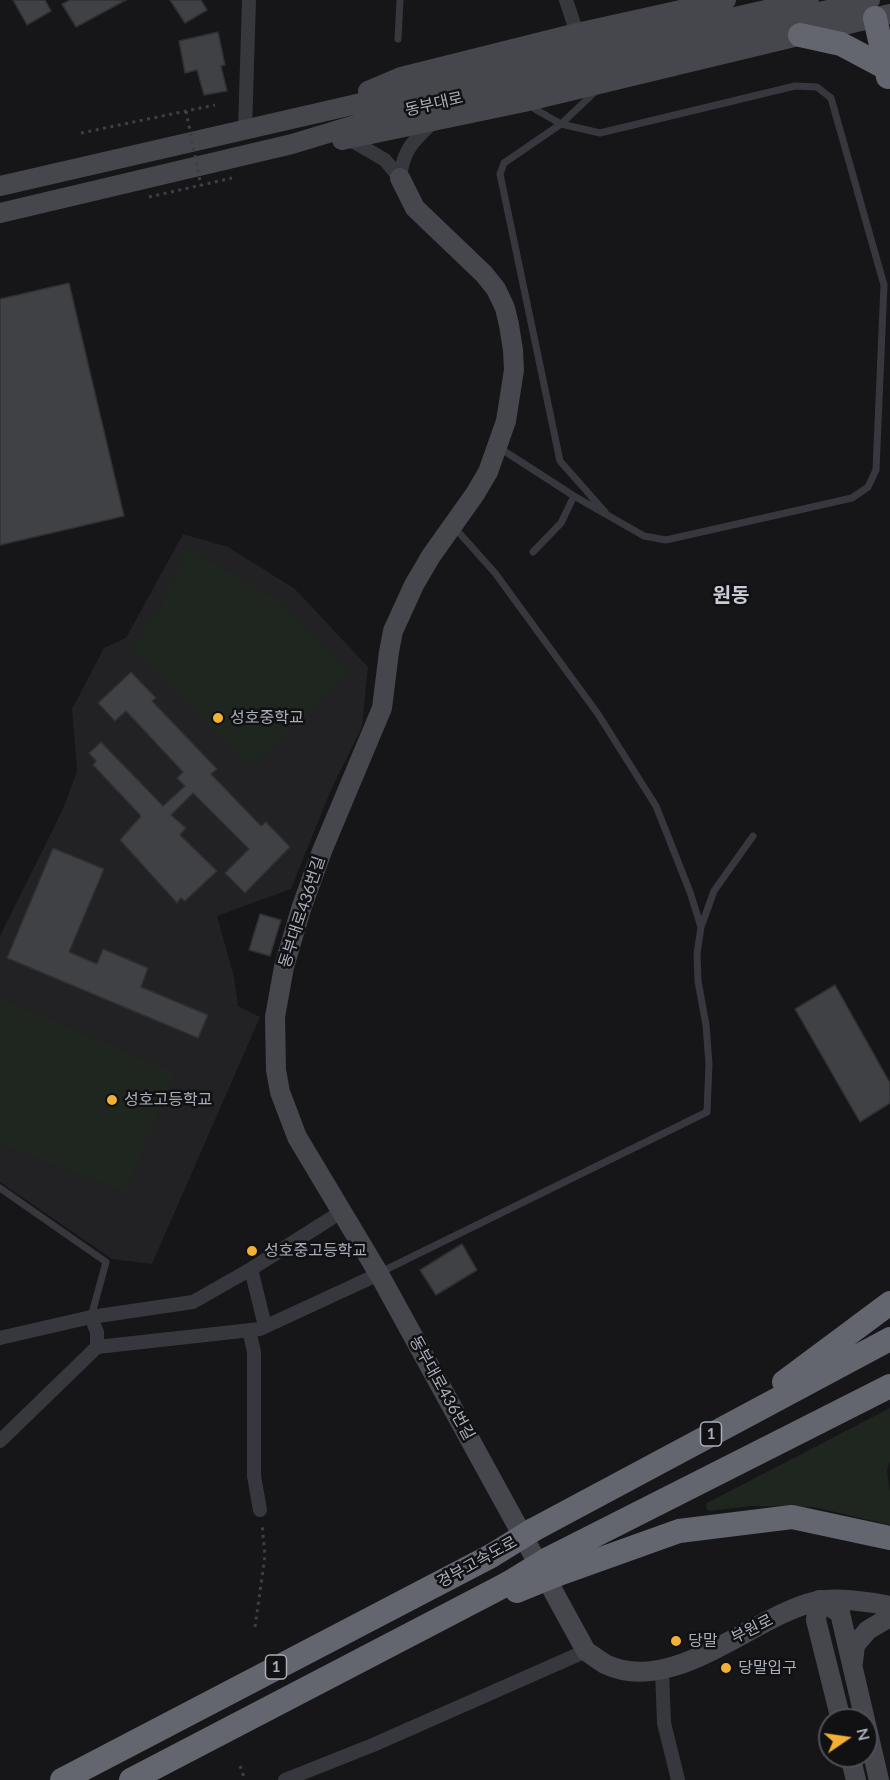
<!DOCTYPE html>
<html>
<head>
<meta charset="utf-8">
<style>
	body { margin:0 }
	#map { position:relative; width:890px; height:1780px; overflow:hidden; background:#161618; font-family:Lato,sans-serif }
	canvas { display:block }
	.north { position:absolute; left:818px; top:1708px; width:60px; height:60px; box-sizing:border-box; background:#111113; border:2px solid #4d4f55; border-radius:50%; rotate:77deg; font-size:16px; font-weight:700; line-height:24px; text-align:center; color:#a8adb8 }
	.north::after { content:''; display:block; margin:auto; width:21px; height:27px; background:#f2b134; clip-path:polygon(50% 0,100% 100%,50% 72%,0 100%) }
</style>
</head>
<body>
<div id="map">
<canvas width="890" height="1780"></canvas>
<div class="north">N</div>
</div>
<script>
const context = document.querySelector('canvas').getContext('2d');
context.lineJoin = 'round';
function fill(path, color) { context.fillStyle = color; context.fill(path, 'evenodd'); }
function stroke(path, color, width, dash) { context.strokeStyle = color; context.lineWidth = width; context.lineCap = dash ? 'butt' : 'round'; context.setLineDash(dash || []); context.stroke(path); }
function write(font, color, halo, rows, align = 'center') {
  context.font = font + ' Lato,"Noto Sans KR",sans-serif'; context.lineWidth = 5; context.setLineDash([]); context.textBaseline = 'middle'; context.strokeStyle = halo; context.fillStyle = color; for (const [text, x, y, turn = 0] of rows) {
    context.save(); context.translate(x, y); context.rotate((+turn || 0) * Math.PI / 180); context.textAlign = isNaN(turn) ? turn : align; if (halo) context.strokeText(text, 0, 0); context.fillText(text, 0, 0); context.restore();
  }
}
fill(new Path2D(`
	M183 534 228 547 295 589 368 667 362 727 330 792 291 889 217 916 234 977 238 1006 260 1017 152 1264 112 1259 0 1182V936L63 809 77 771 72 709 104 648 126 638Z`), '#222225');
fill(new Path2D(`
	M188 549 285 604 348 674 249 767 131 647 160 609Z
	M0 998 175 1073 125 1192 0 1144Z
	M890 1408V1461L887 1470 890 1493V1525L814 1507 751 1506 710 1511 706 1509 707 1503Z`), '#1e261f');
const building = new Path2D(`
	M13 0H45L51 11 27 25Z
	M70 0H126L76 27 62 4Z
	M170 0H201L207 10 185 23Z
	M218 32 225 65 221 66 227 91 204 95 197 70 185 73 179 41Z
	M69 283 124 516 0 545V299Z
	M131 672 156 698 152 701 217 769 211 774 261 826 266 822 290 847 245 893 225 873 249 849 193 793 171 815 186 828 180 835 217 871 185 901 181 898 177 903 120 840 141 816 93 765 96 761 89 753 101 742 163 806 185 786 177 778 183 772 126 711 115 721 98 703Z
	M53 848 104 869 69 952 97 964 103 949 148 968 141 987 208 1015 198 1038 7 958Z
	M260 914 281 920 270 956 249 950Z
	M835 985 890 1083V1103L860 1122 795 1009Z
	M462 1244 477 1270 436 1295 420 1270Z`);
fill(building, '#404145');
stroke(building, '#303034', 1.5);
stroke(new Path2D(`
	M81 133 215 105
	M149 197 232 178
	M255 1627 265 1556 262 1524
	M240 1766 245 1780`), '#3d3f44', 3, [3, 4.5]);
stroke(new Path2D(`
	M398 39 400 0
	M596 91 561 124 504 163 500 174 560 461 605 512
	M498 447 574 496 644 536 666 540 852 498 868 487 876 470 884 285 831 98 817 87 795 86 600 133 561 124 528 105
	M454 527 495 573 598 714 656 806 690 892 701 927
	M533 552 561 523 574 496
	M0 1188 106 1262 91 1317
	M381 1272 707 1112 709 1064 706 1025 698 981 697 954 701 927 714 891 753 836`), '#37383d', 7);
stroke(new Path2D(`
	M566 0 577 33
	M245 129 249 0
	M349 139 385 160 400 178C403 150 413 141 433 122
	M251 1269 265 1326
	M91 1317 97 1332V1347
	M249 1330 254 1352V1476L260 1510
	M0 1338 91 1317 193 1302 251 1269 341 1212
	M0 1441 97 1347 260 1329 379 1274
	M662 1671 664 1723 678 1780
	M285 1780 373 1745 586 1651`), '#37383d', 14);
stroke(new Path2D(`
	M368 91 401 77 577 33 726 0
	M342 140 524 102 890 14
	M400 178 415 208 484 274 496 289 505 308 509 325 513 350 514 370 506 421 488 472 475 494 431 556 414 585 393 631 389 652 382 708 322 851 301 909 284 967 275 1017 276 1070 280 1092 297 1137 379 1274 586 1651C592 1655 598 1660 605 1664 673 1697 752 1616 817 1601 836 1597 871 1602 890 1606
	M0 186 809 0
	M0 213 292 144 388 115 870 0
	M819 1600 840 1613 865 1720
	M819 1600 816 1620 841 1720
	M853 1662 855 1645 868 1630 890 1617
	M866 1724 879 1780
	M850 1756 856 1780`), '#45474d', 20);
stroke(new Path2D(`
	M875 18 888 77
	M800 35 841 44 886 68
	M784 1382 890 1303
	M533 1530 890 1339
	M548 1559 890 1386
	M556 1575 679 1531 792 1517 890 1538
	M62 1780 491 1556
	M131 1780 507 1584`), '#63666e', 24);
stroke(new Path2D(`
	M186 111 201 186`), '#3d3f44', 3, [3, 4.5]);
stroke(new Path2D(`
	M491 1556 533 1530
	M507 1584 548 1559
	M517 1591 556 1575`), '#63666e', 24);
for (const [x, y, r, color] of [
	[218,718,6,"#f2b134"],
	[112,1100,6,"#f2b134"],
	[252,1251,6,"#f2b134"],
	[676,1641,6,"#f2b134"],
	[726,1668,6,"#f2b134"]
]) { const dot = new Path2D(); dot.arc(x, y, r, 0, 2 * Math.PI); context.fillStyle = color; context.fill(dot); stroke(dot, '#111113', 2); }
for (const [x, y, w] of [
	[711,1434,21],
	[276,1667,21]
]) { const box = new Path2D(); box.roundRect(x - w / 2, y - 12, w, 24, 4.5); context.fillStyle = '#111113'; context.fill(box); stroke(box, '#a8adb8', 1.5); }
write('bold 15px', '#a8adb8', null, [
	["1",711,1434],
	["1",276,1667]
]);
write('16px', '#a8adb8', '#111113', [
	["동부대로",434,104,-13],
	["동부대로436번길",302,912,-72],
	["동부대로436번길",442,1388,61],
	["경부고속도로",477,1562,-29],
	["부원로",752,1629,-27]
]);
write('16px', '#a8adb8', '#111113', [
	["성호중학교",230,718],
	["성호고등학교",124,1100],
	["성호중고등학교",264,1251],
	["당말",688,1641],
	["당말입구",738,1668]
], 'left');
write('bold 20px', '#c9ccd4', '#111113', [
	["원동",731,596]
]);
</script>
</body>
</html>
